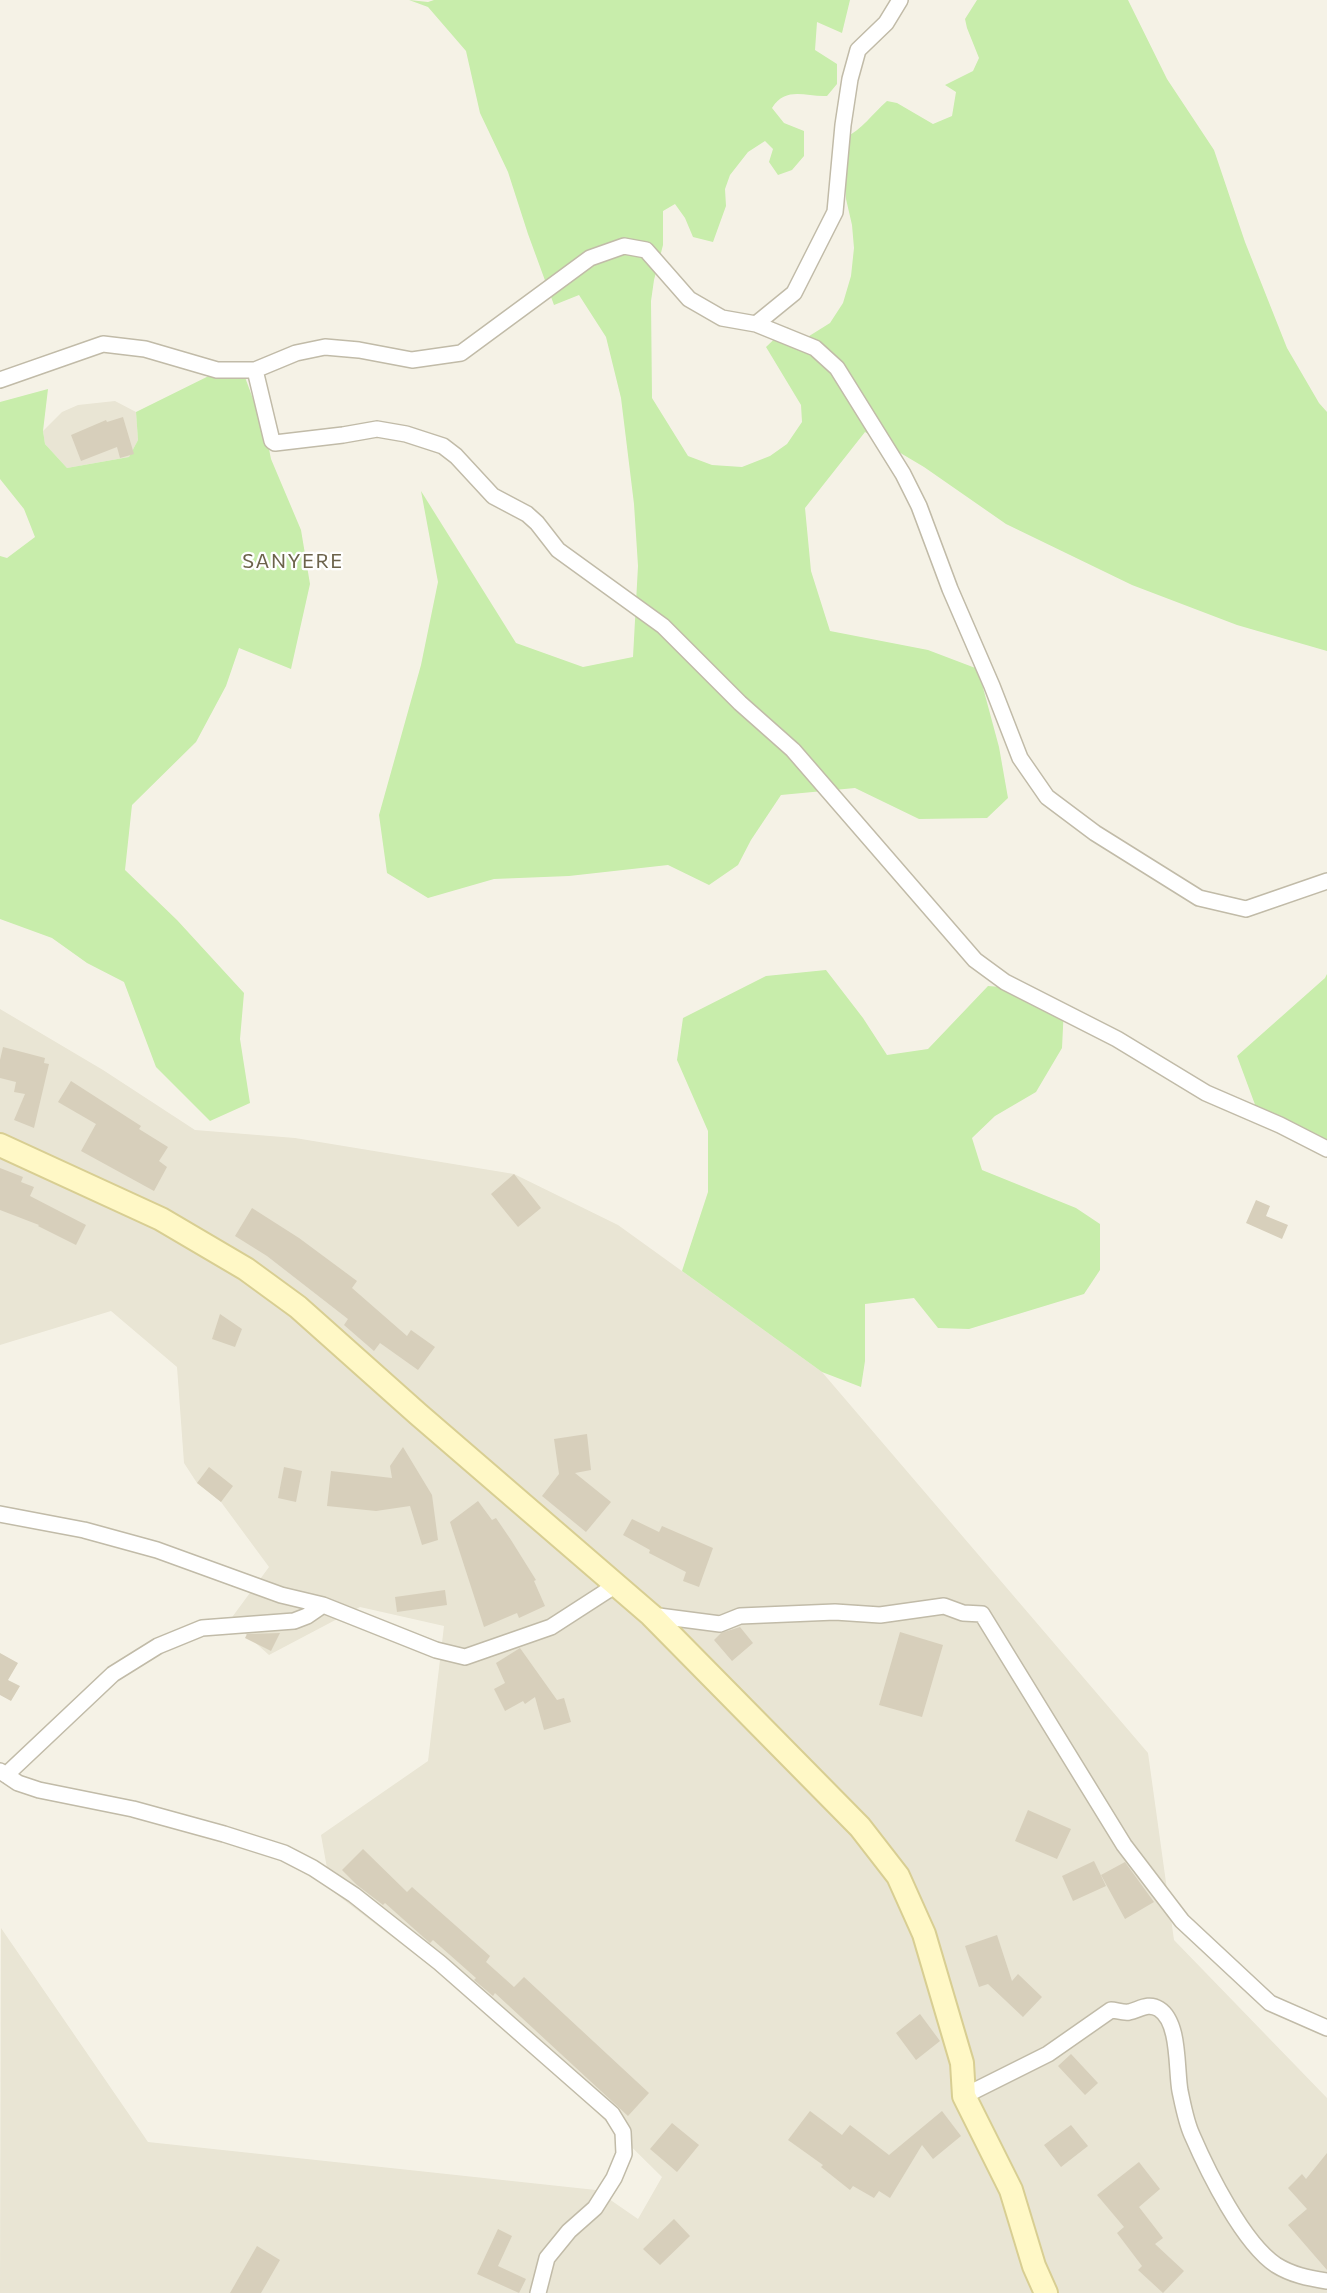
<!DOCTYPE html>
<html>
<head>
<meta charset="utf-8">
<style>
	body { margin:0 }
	canvas { display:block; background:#f5f2e6 }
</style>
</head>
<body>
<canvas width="1327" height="2293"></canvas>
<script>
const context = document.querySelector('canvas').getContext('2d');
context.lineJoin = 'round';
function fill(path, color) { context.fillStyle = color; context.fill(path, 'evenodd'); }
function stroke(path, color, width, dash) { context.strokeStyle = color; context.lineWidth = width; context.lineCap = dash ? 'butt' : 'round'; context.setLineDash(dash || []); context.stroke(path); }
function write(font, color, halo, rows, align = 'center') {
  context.font = font + ' Commissioner,sans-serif'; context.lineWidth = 4.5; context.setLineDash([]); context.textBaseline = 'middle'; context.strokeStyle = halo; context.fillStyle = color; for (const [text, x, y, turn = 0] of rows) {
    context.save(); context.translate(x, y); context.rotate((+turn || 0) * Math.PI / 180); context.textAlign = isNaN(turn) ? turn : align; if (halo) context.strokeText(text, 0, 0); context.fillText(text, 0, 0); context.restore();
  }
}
fill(new Path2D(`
	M115 401 136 412 138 440 129 457 67 468 45 444 43 431 62 412 78 405Z
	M0 1009 103 1070 195 1130 295 1138 514 1174 618 1225 822 1372 1148 1753 1174 1940 1327 2098V2293H0L1 1928 148 2142 596 2190 638 2219 662 2177 512 2029 331 1890 321 1835 428 1761 444 1626 360 1607 269 1655 230 1620 269 1567 221 1502 197 1483 184 1463 177 1367 111 1311 0 1345Z`), '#e9e5d4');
fill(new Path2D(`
	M409 0 428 2 434 0H850L842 33 817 22 815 50 837 64V84L827 96C805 97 786 86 772 108L784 123 804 131V156L792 170 778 175 769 162 773 149 765 141 748 152 730 175 725 189 726 206 713 242 693 237 685 218 675 204 663 211V245L654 280 651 301 652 398 688 456 712 465 742 467 770 456 787 444 802 422 801 405 766 347 787 327 806 338 830 323 843 303 851 276 854 248 852 225 846 199 844 138C862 130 872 114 887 101L897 103 933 124 952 116 956 92 945 85 973 71 979 58 967 28 965 19 977 0H1128L1167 79 1214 150 1245 242 1287 348 1319 403 1327 412V651L1237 625 1132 585 1006 524 924 467 865 432 805 508 811 571 830 631 928 650 978 669 999 747 1008 798 987 818 919 819 855 788 781 795 751 840 738 865 709 885 668 865 569 876 494 879 428 898 387 873 379 815 421 665 438 582 421 491 516 643 583 667 633 657 638 566 634 504 621 398 606 337 579 295 554 305 528 234 508 172 480 113 466 51 428 7Z
	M239 361 266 434 271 459 301 530 310 584 291 669 239 648 226 686 196 742 132 805 125 870 177 920 244 993 240 1039 250 1103 210 1121 156 1067 124 982 87 963 52 938 0 919V556L7 558 35 537 24 509 0 479V402L48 389 43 431 45 444 67 468 129 457 138 440 136 412Z
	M826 970 863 1018 887 1055 928 1049 988 986 1040 990 1064 1007 1062 1048 1036 1092 995 1116 972 1138 982 1170 1076 1208 1100 1224V1270L1084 1294 969 1329 938 1328 914 1298 865 1304V1361L861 1387 822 1372 682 1271 708 1192V1131L677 1060 683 1018 766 976Z
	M1327 974V1145L1257 1110 1237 1056 1325 978Z`), '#c8edab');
fill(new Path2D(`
	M123 417 134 454 120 458 117 447 81 461 71 435 106 420 107 422Z
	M3 1047 45 1058 44 1063 49 1064 34 1128 14 1120 25 1094 14 1092 16 1082 0 1078V1060Z
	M71 1081 141 1126 139 1129 168 1147 159 1161 167 1167 154 1191 81 1151 96 1124 58 1102Z
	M0 1168 23 1177 21 1182 34 1187 30 1196 86 1225 76 1245 38 1226 39 1225 0 1210Z
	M514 1174 541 1208 518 1227 491 1194Z
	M1256 1200 1270 1206 1266 1216 1288 1225 1282 1239 1246 1223Z
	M252 1208 299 1238 357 1281 352 1288 407 1336 411 1330 435 1347 418 1370 380 1343 374 1351 344 1325 348 1319 267 1256 235 1236Z
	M220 1314 242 1329 235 1347 212 1339Z
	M587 1434 591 1470 575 1473 611 1502 586 1532 542 1496 559 1474 554 1439Z
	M403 1447 432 1495 438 1540 422 1545 410 1506 376 1511 327 1506 331 1471 392 1478 390 1466Z
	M209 1467 233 1486 221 1502 197 1483Z
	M284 1467 302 1471 296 1502 278 1498Z
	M478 1501 492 1520 496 1518 511 1540 536 1580 534 1581 545 1606 519 1618 517 1613 484 1627 450 1522Z
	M632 1519 659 1532 662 1526 713 1548 699 1587 683 1581 686 1572 649 1553 650 1550 623 1535Z
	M445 1590 447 1605 397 1612 395 1597Z
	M740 1627 753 1643 732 1661 714 1640 721 1633Z
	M900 1632 943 1645 922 1717 879 1705Z
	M280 1633 271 1651 245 1638 247 1634Z
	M520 1648 557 1700 564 1698 571 1722 544 1730 535 1697 525 1704 523 1701 505 1711 494 1689 505 1683 496 1663Z
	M0 1653 18 1663 8 1680 20 1686 11 1701 0 1695Z
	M1028 1810 1071 1829 1057 1859 1015 1841Z
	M363 1849 407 1892 412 1887 490 1956 486 1962 514 1987 524 1977 649 2093 628 2116 495 1993 493 1996 474 1980 476 1978 433 1940 430 1943 385 1903 383 1905 357 1885 342 1870Z
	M1094 1861 1106 1886 1073 1901 1062 1876Z
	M1125 1862 1154 1902 1125 1919 1101 1875Z
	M997 1935 1012 1981 1018 1974 1042 1997 1023 2017 988 1984 979 1987 965 1946Z
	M920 2014 940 2041 916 2060 896 2033Z
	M1071 2054 1098 2083 1085 2095 1058 2066Z
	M810 2111 842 2135 850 2125 889 2155 942 2111 961 2136 933 2159 922 2145 890 2198 879 2191 874 2198 853 2186 850 2190 821 2167 823 2165 788 2140Z
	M672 2123 699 2145 677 2172 650 2149Z
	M1071 2125 1088 2146 1061 2167 1044 2145Z
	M1327 2153V2270L1288 2225 1307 2209 1288 2188 1302 2174 1306 2179Z
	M1139 2162 1160 2189 1139 2207 1163 2238 1155 2244 1184 2271 1163 2293 1138 2270 1142 2266 1117 2233 1124 2227 1097 2195Z
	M674 2219 690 2236 660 2265 643 2249Z
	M498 2229 512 2236 498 2266 526 2279 519 2293 477 2274Z
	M257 2246 280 2260 261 2293H230Z`), '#d7cfbb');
const street = new Path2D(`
	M756 324 815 348 837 368 903 474 919 506 950 589 992 686 1020 758 1047 797 1095 833 1199 898 1246 909 1327 881
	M255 370 272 441 275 443 343 435 377 429 406 434 443 446 456 456 493 496 527 514 537 523 558 550 663 626 740 703 793 750 975 960 1005 982 1117 1039 1206 1093 1280 1125 1327 1149
	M0 380 103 344 145 349 217 370H255L296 353 325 347 359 350 412 360 461 353 590 258 624 246 646 250 689 299 722 318 756 324 794 293 835 212 843 125 850 79 858 50 886 23 900 0
	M0 1514 84 1530 157 1550 281 1595 323 1605 436 1650 465 1657 551 1627 616 1585
	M651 1615 720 1624 740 1616 835 1612 880 1615 944 1606 963 1613 982 1614 1124 1845 1182 1921 1270 2003 1327 2028
	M0 1771 18 1783 39 1790 133 1809 224 1834 284 1853 313 1868 354 1895 440 1963 612 2114 623 2132 624 2154 614 2178 595 2208 569 2231 547 2258 538 2293
	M6 1775 113 1674 158 1646 202 1628 294 1621 307 1616 323 1605
	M964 2096 1048 2054 1111 2010C1116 2010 1123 2013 1129 2012 1139 2010 1148 2002 1159 2009 1180 2022 1176 2069 1180 2091 1183 2105 1186 2122 1192 2135 1208 2172 1243 2243 1276 2265 1292 2275 1308 2278 1327 2281`);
const secondary = new Path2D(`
	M0 1145 161 1219 246 1269 298 1307 418 1414 651 1615 860 1827 898 1876 924 1934 962 2063 964 2096 1011 2190 1034 2266 1046 2293`);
stroke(street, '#c1bba8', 18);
stroke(secondary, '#d8ce92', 26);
stroke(street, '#fff', 15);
stroke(secondary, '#fff8c6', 22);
context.letterSpacing = '1.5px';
write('20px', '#6c634b', '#fff', [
	["SANYERE",293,561]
]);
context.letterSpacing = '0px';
</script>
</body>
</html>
